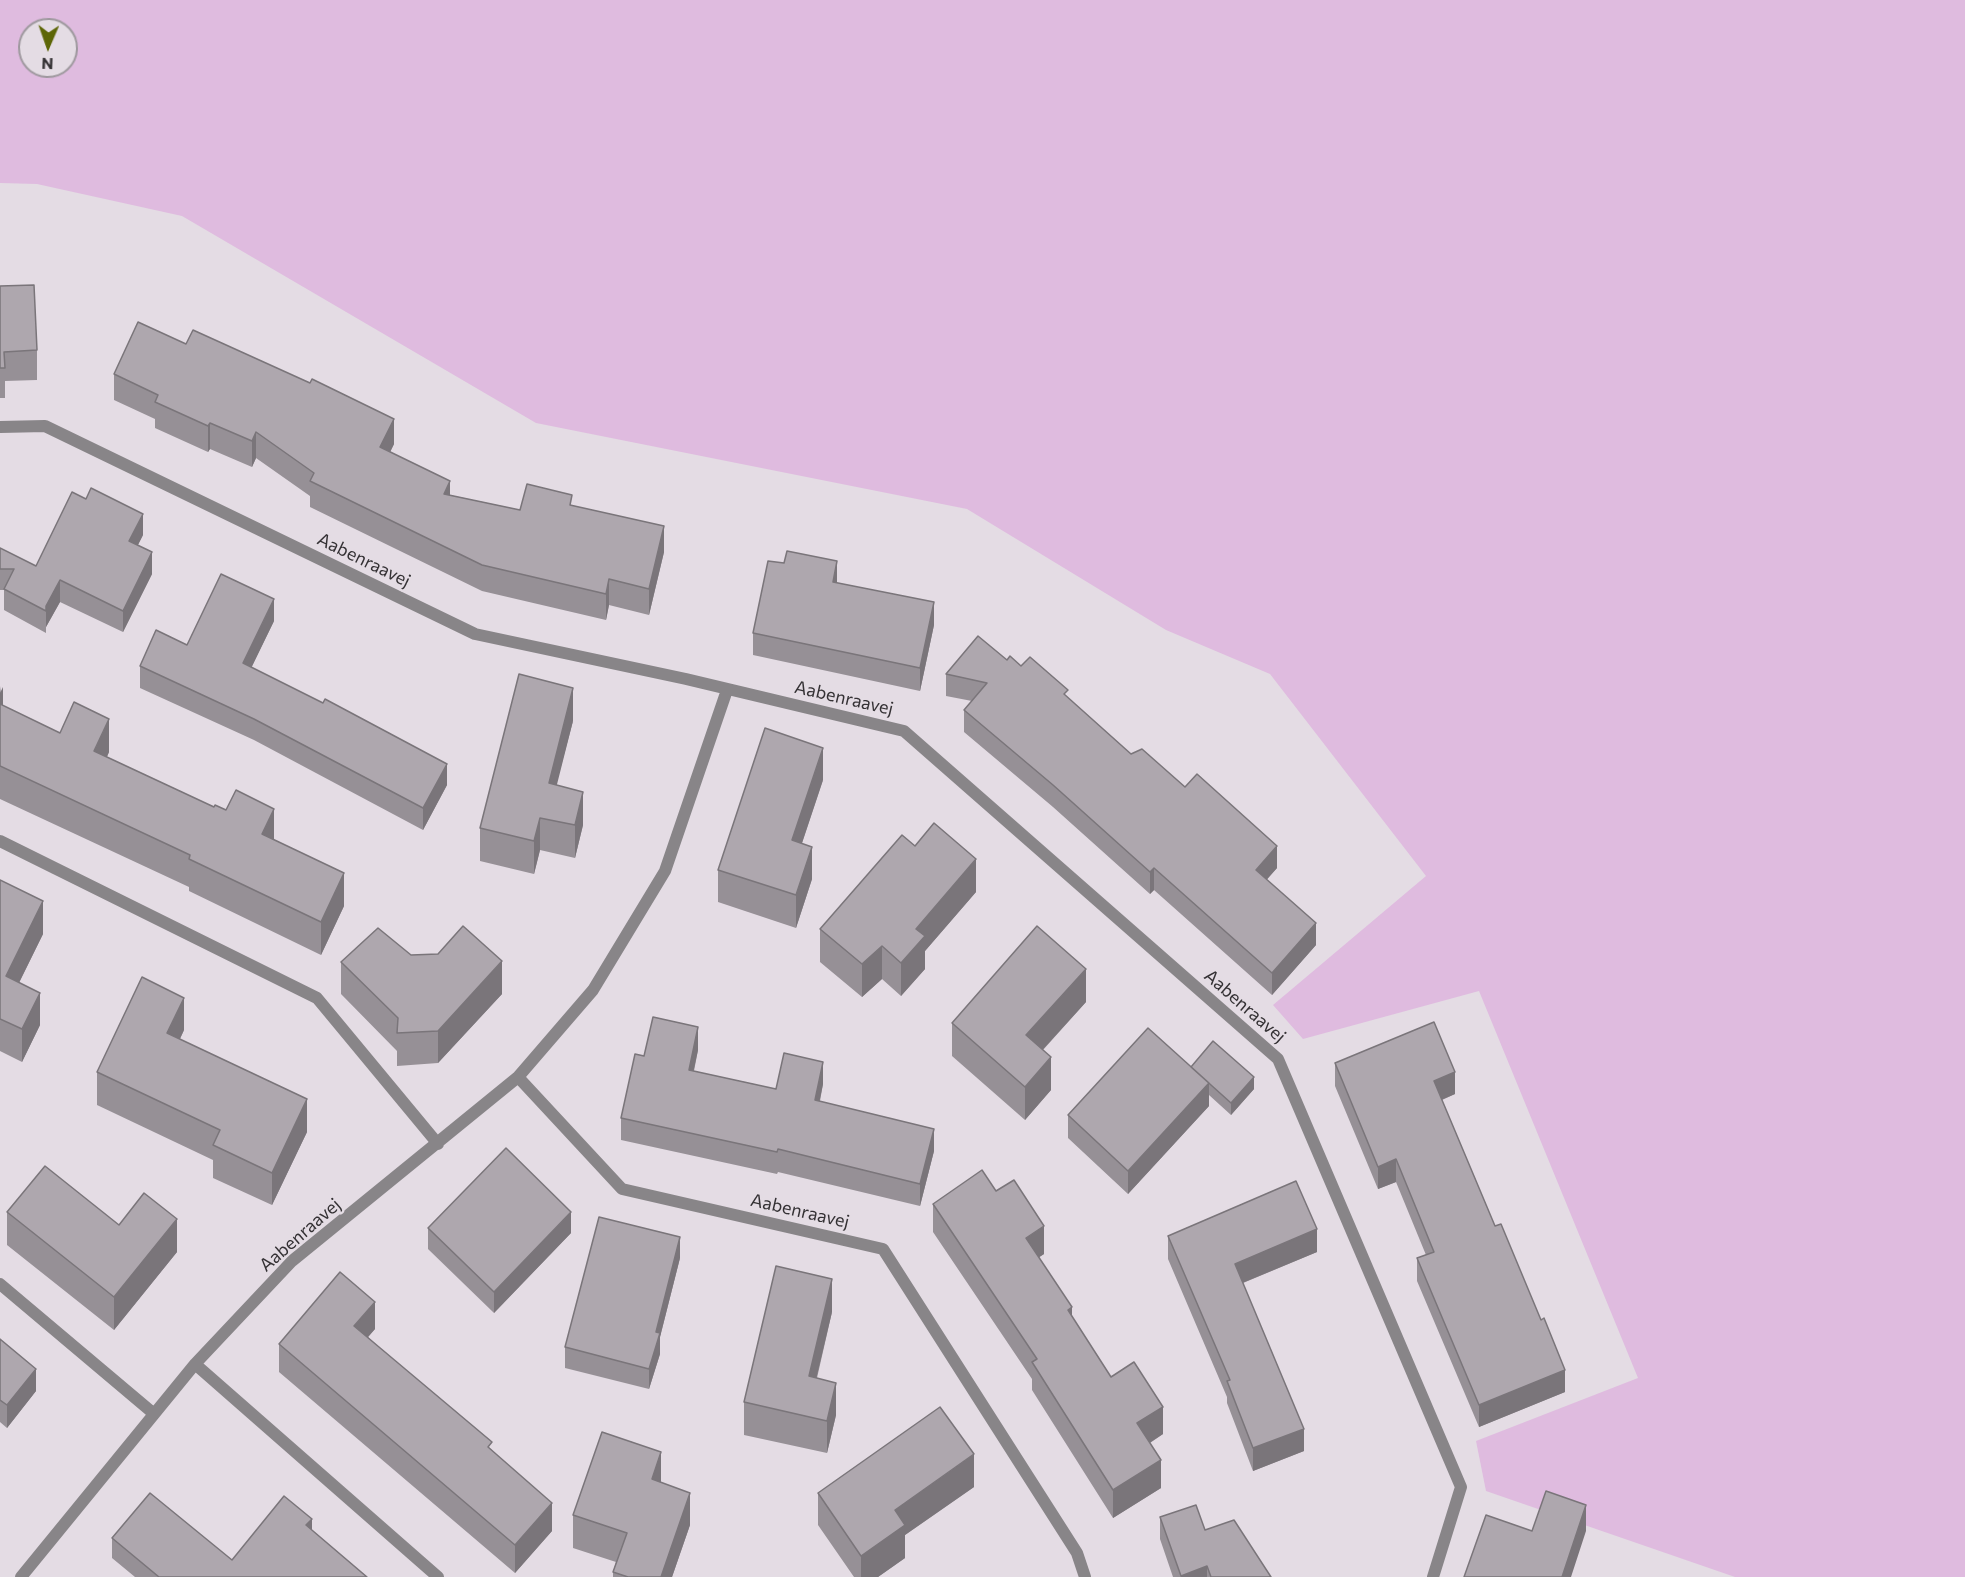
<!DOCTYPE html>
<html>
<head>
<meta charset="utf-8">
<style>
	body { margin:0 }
	#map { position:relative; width:1965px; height:1577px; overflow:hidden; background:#e4dce4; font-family:Commissioner,sans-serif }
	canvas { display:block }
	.north { position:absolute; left:18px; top:18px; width:60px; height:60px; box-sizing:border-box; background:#e4dce4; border:2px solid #9e989e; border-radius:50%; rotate:182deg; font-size:16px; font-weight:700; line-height:24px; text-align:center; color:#343134 }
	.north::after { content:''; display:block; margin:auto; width:21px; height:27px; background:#5d6607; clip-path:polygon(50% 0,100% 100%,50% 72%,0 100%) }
</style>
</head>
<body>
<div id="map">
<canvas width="1965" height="1577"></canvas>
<div class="north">N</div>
</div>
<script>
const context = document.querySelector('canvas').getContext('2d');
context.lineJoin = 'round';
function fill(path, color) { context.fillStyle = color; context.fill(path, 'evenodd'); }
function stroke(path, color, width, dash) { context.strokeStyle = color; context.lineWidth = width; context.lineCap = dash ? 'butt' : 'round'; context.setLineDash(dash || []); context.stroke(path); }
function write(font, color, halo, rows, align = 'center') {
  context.font = font + ' Commissioner,sans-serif'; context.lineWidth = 4.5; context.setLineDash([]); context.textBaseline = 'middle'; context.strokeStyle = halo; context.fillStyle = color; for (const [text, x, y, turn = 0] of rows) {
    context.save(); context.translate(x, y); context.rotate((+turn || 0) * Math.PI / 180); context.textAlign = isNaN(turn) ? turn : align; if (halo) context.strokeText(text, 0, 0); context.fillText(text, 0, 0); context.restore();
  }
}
fill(new Path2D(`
	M0 0H1965V1577H1735L1486 1491 1476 1441 1638 1378 1479 991 1303 1039 1273 1005 1426 876 1270 674 1166 630 967 509 536 423 182 216 37 184 0 183ZM30 30H66V66H30Z`), '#dfbbdf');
stroke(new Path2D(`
	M0 427 45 426 475 634 686 679 904 731 1278 1059 1461 1487 1433 1577
	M0 841 317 998 438 1144
	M518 1077 622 1189 883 1249 1077 1553 1085 1577
	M0 1284 153 1413
	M195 1364 438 1577
	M21 1577 195 1364 292 1261 518 1077 593 990 665 871 727 690`), '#888588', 12);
fill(new Path2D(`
	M0 286 37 350V380L5 381V398H0Z
	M114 374 394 444 390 452 450 495 520 510 572 506 664 552 649 615 609 605 606 620 482 591 310 507V496L256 458 252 467 210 449 208 452 155 428V419L114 400Z
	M143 535 138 545 152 574 123 632 60 602 46 627V633L4 610V590H0V548L36 566Z
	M837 583 934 625 920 691 753 655V633Z
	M274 621 251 668 447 785 423 830 254 740 140 688V666L187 645Z
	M1007 660 1021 666 1068 698 1131 754 1185 787 1277 868 1266 880 1316 945 1272 995 1154 890 1150 894 1053 807 964 732V710L972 701 946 696V674Z
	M0 686 3 706 60 733 109 752 107 757 274 840 344 906 321 955 189 891V887L0 799Z
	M573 721 556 785 583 825 575 858 540 850 534 874 480 861V828Z
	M823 780 802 843 812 879 796 928 718 902V870Z
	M915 846 976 892 925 951V969L901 996 882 979 862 997 820 962V929Z
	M0 880 43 934 19 983 40 1025 22 1062 0 1051Z
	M411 955 502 994 438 1063 397 1066V1051L341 994V962Z
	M1086 1002 1043 1050 1051 1090 1025 1120 952 1056V1023Z
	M184 1030 180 1039 307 1132 272 1205 213 1178V1160L97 1105V1072Z
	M698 1050 694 1071 776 1089 823 1084 820 1101 934 1151 920 1206 778 1172 777 1174 621 1140V1118L644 1056Z
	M1335 1063 1455 1094 1442 1100 1565 1392 1479 1427 1417 1281V1258L1426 1255 1396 1182 1378 1189 1335 1086Z
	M1191 1067 1254 1089 1231 1115 1209 1095V1106L1128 1194 1068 1138V1115Z
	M996 1191 1044 1254 1039 1257 1072 1317 1111 1377 1163 1434 1150 1443 1161 1488 1113 1518 1032 1390V1379L933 1232V1204Z
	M7 1212 119 1225 177 1252 114 1330 7 1245Z
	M428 1228 571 1233 494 1313 428 1249Z
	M1168 1236 1317 1252 1243 1283 1304 1451 1253 1471 1227 1403V1397L1168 1259Z
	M680 1258 660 1337V1354L649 1389 565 1368V1347Z
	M832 1312 817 1378 836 1415 827 1453 744 1435V1402Z
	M375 1329 368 1337 492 1450 552 1531 515 1573 279 1372V1344Z
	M0 1339 36 1391 7 1428 0 1422Z
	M661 1482 690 1525 672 1577H613V1572L616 1562 573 1548V1515Z
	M974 1487 905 1535V1558L878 1577H854L818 1525V1493Z
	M1160 1517 1205 1530 1271 1577H1173L1160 1539Z
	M312 1530 367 1577H135L112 1558V1538L232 1560Z`), '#969096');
fill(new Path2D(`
	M394 419V444L380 473V447Z
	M210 423V449L208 452V426Z
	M256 432V458L252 467V441Z
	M450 481V507L444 494Z
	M143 514V535L129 562V541Z
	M664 526V552L649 615V589Z
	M152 552V574L123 632V611Z
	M837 561V583L833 582Z
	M609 579V605L606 620V594Z
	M60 580V602L46 627V606Z
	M274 599V621L243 685V663Z
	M934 602V625L920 691V668Z
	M3 687V720L0 726V693Z
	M573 688V721L549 816V783Z
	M109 719V752L94 784V751Z
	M823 748V780L792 873V840Z
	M447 764V785L423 830V808Z
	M583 792V825L575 858V825Z
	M274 809V842L262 834Z
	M540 818V850L534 874V841Z
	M1277 846V868L1256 892V870Z
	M812 847V879L796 928V895Z
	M976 859V892L925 951V969L901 996V963L916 929Z
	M1154 868V890L1150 894V872Z
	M344 873V906L321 955V922Z
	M43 901V934L6 1009V976Z
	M1316 923V945L1272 995V973Z
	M882 946V979L862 997V964Z
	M502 961V994L438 1063V1031Z
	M1086 969V1002L1026 1068V1035Z
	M40 993V1025L22 1062V1029Z
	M184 998V1030L167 1066V1033Z
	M698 1027V1050L689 1092V1070Z
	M1051 1057V1090L1025 1120V1087Z
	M823 1062V1084L815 1123V1100Z
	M1455 1072V1094L1434 1103V1081Z
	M1254 1077V1089L1231 1115V1103Z
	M1209 1083V1106L1128 1194V1171Z
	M307 1099V1132L272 1205V1173Z
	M934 1129V1151L920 1206V1184Z
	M1396 1159V1182L1378 1189V1167Z
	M571 1212V1233L494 1313V1292Z
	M177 1219V1252L114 1330V1297Z
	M1044 1226V1254L1026 1266V1238Z
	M1317 1229V1252L1235 1286V1264Z
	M680 1237V1258L660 1337V1354L649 1389V1369L656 1332Z
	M832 1279V1312L809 1409V1376Z
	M375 1302V1329L354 1353V1326Z
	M1072 1307V1334L1068 1310Z
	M36 1369V1391L7 1428V1405Z
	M1565 1370V1392L1479 1427V1405Z
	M836 1383V1415L827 1453V1421Z
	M1163 1407V1434L1137 1451V1423Z
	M1304 1429V1451L1253 1471V1448Z
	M661 1452V1485L652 1479Z
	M974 1454V1487L905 1535V1558L878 1577H861V1556L895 1510Z
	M1161 1460V1488L1113 1518V1490Z
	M690 1493V1525L672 1577H661Z
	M552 1503V1531L515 1573V1545Z
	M1586 1505V1531L1571 1577H1562Z
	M312 1519V1539L306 1525Z
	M1207 1566V1577H1181V1576Z`), '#7a757a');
const building = new Path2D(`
	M34 285 37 350 4 352 5 368H0V286Z
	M138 322 186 344 193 330 310 383 312 379 394 419 380 447 450 481 444 494 520 510 527 484 572 495 570 505 664 526 649 589 609 579 606 594 482 565 310 481 314 473 256 432 252 441 210 423 208 426 155 402 158 395 114 374Z
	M91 488 143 514 129 541 152 552 123 611 60 580 46 606V611L4 589 14 569H0V548L36 566 72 492 86 499Z
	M787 551 837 561 833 582 934 602 920 668 753 633 768 561 784 563Z
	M221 574 274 599 243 663 323 703 325 699 447 764 423 808 254 719 140 666 156 630 187 645Z
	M978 636 1007 660 1010 656 1021 666 1030 657 1068 690 1064 694 1131 754 1142 749 1185 787 1197 774 1277 846 1256 870 1316 923 1272 973 1154 868 1150 872 1053 785 964 710 987 683 946 674Z
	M519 674 573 688 549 783 583 792 575 825 540 818 534 841 480 828Z
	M74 702 109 719 94 751 214 807 215 805 226 810 236 790 274 809 262 834 344 873 321 922 189 859 190 855 0 766V704L60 733Z
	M765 728 823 748 792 840 812 847 796 895 718 870Z
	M934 823 976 859 916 929 925 936 901 963 882 946 862 964 820 929 902 835 915 846Z
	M0 880 43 901 6 976 40 993 22 1029 0 1019Z
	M463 926 502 961 438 1031 397 1033 398 1018 341 962 378 928 411 955 438 954Z
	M1037 926 1086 969 1026 1035 1051 1057 1025 1087 952 1023Z
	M142 977 184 998 167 1033 307 1099 272 1173 213 1145 220 1130 97 1072Z
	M653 1017 698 1027 689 1070 776 1089 784 1053 823 1062 815 1100 934 1129 920 1184 778 1149 777 1152 621 1118 635 1054 644 1056Z
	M1434 1022 1455 1072 1434 1081 1495 1226 1501 1224 1541 1320 1544 1318 1565 1370 1479 1405 1417 1258 1434 1252 1396 1159 1378 1167 1335 1063Z
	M1148 1028 1209 1083 1128 1171 1068 1115Z
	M1213 1041 1254 1077 1231 1103 1191 1067Z
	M506 1148 571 1212 494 1292 428 1228Z
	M45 1166 119 1225 144 1193 177 1219 114 1297 7 1212Z
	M982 1170 996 1191 1014 1180 1044 1226 1026 1238 1072 1307 1068 1310 1111 1377 1134 1362 1163 1407 1137 1423 1161 1460 1113 1490 1032 1362 1037 1359 933 1204Z
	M1296 1181 1317 1229 1235 1264 1304 1429 1253 1448 1227 1381 1230 1380 1168 1236Z
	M599 1217 680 1237 656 1332 660 1333 649 1369 565 1347Z
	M776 1266 832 1279 809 1376 836 1383 827 1421 744 1402Z
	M340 1272 375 1302 354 1326 492 1442 488 1447 552 1503 515 1545 279 1344Z
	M0 1339 36 1369 7 1405 0 1400Z
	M940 1407 974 1454 895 1510 905 1525 861 1556 818 1493Z
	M602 1432 661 1452 652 1479 690 1493 661 1577H628L613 1572 627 1533 573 1515Z
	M1546 1491 1586 1505 1562 1577H1464L1486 1515 1532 1531Z
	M150 1493 232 1560 284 1496 312 1519 306 1525 367 1577H159L112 1538Z
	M1196 1505 1205 1530 1234 1520 1271 1577H1211L1207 1566 1181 1576 1160 1517Z`);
fill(building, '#aea7ae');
stroke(building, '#7a757a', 1.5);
write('18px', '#343134', '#e4dce4', [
	["Aabenraavej",364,560,26],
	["Aabenraavej",844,698,13],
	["Aabenraavej",1245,1006,41],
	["Aabenraavej",800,1211,13],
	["Aabenraavej",300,1235,-41]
]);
</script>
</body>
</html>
